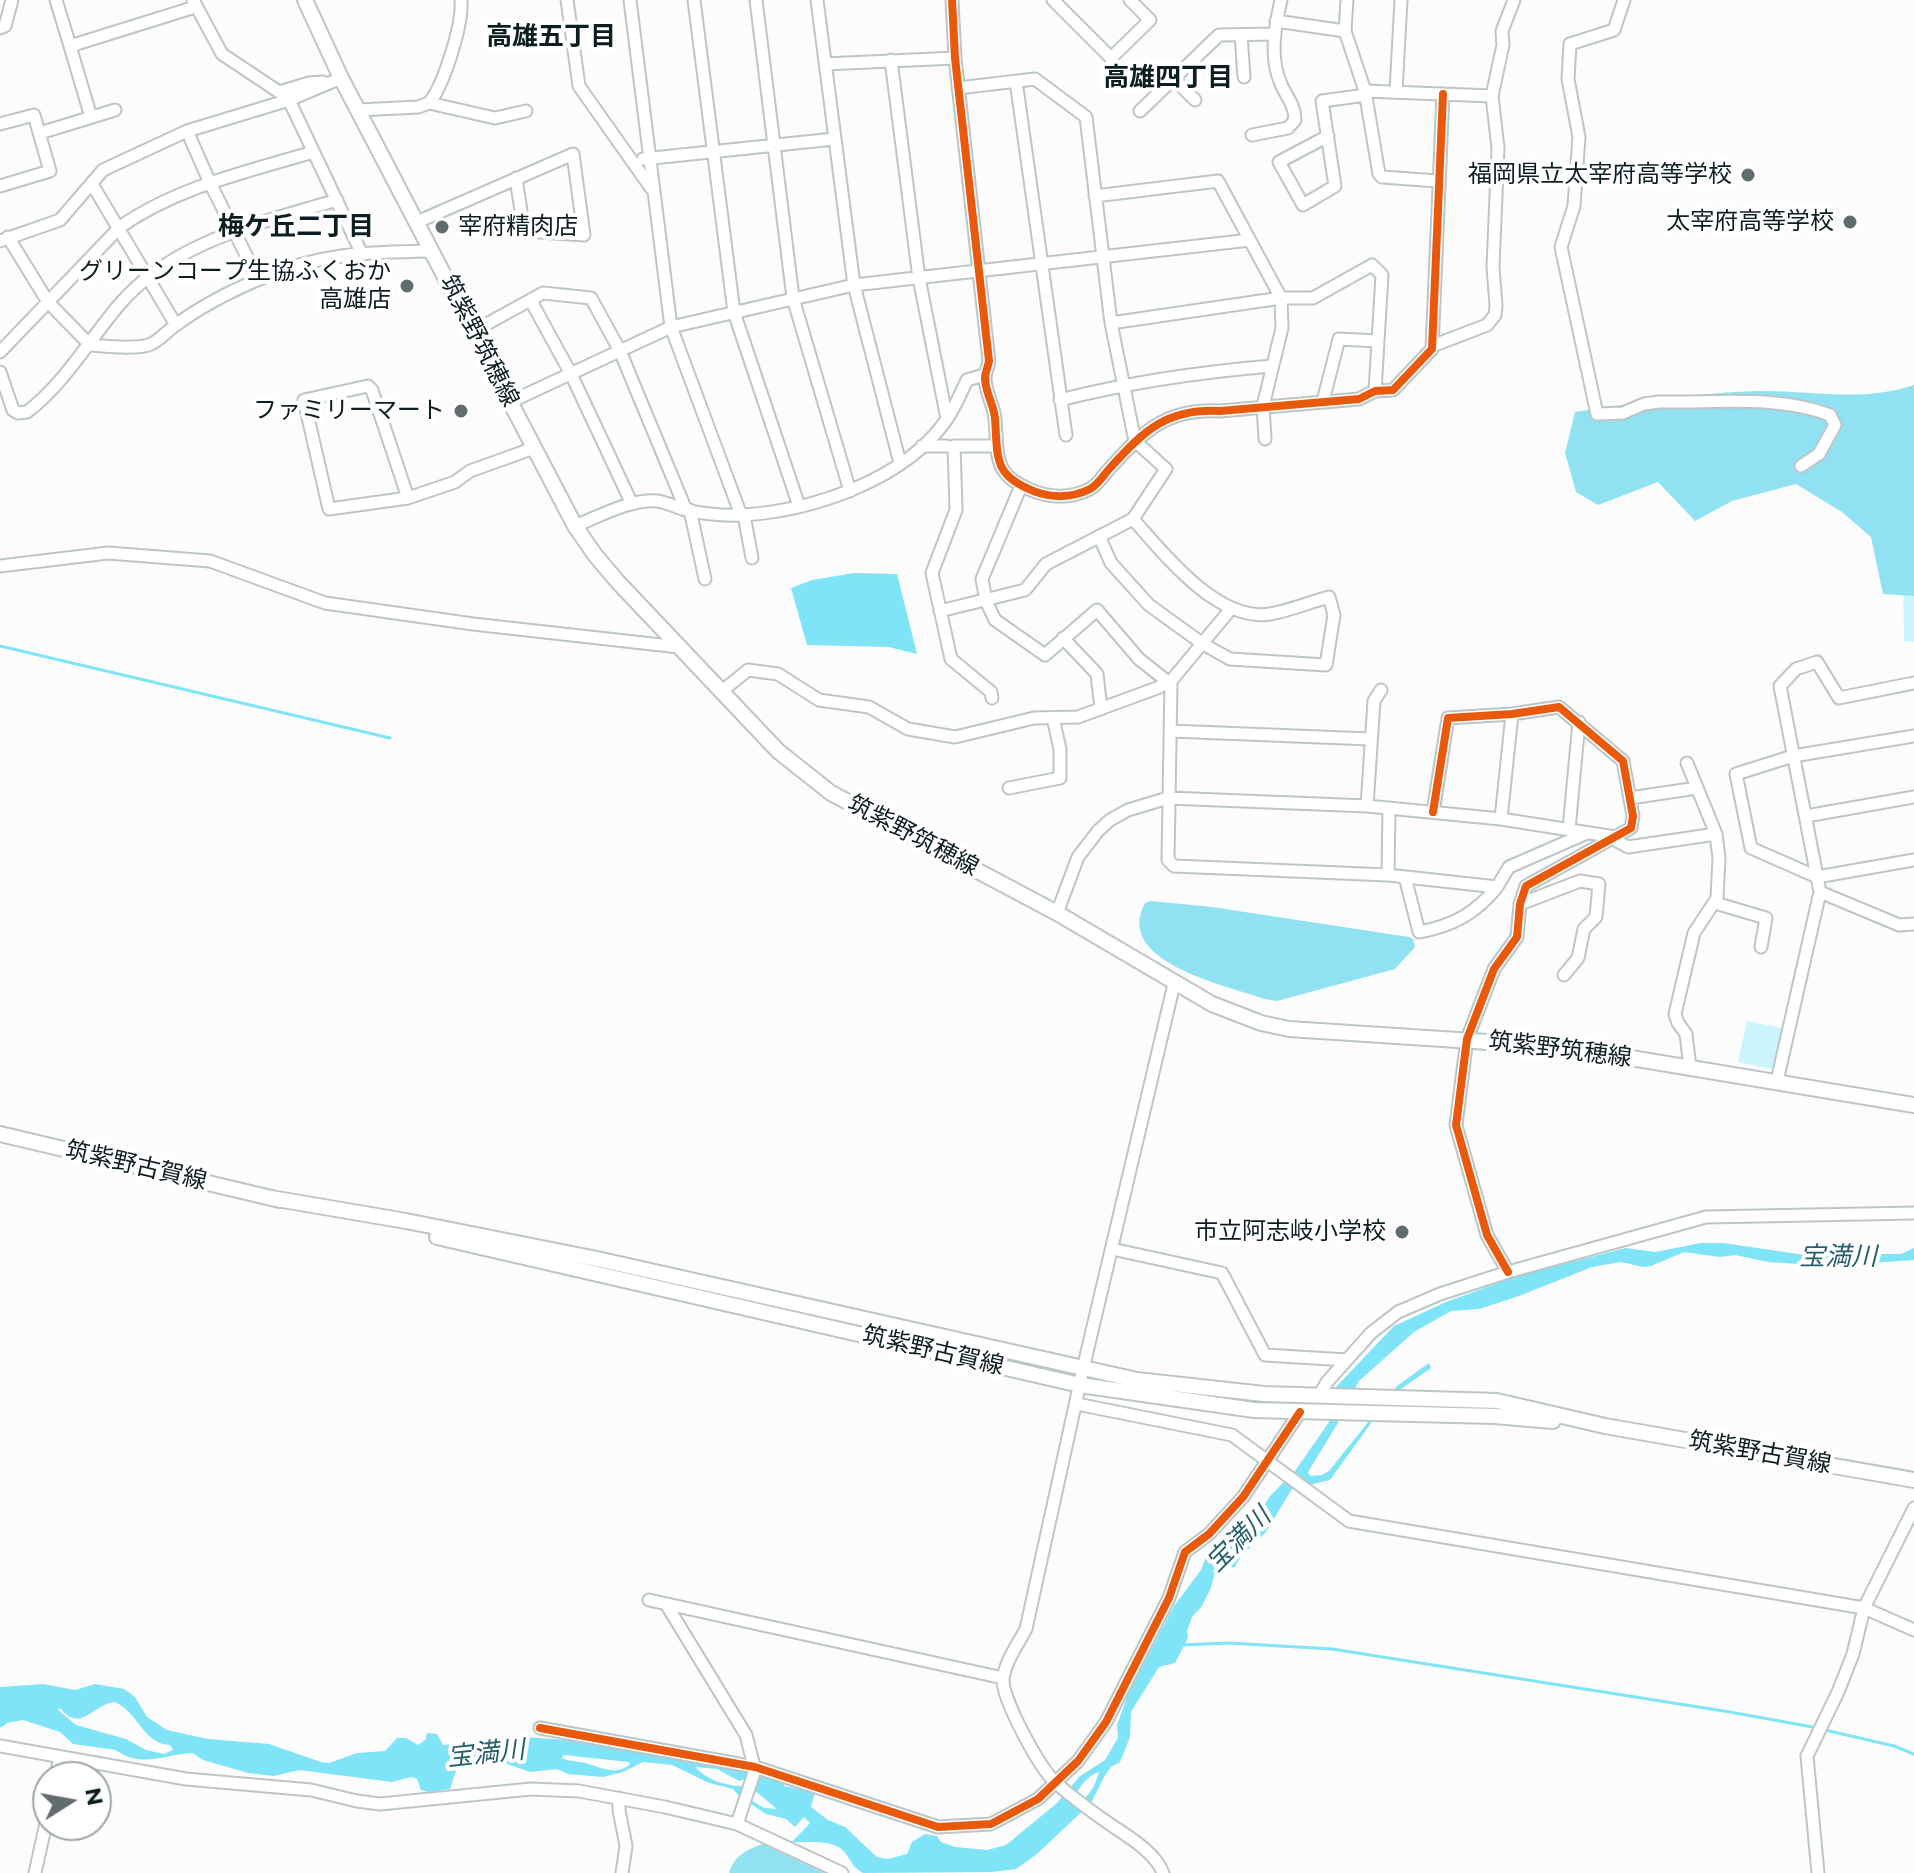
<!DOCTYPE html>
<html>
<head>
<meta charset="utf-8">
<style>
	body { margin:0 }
	#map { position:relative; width:1914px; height:1873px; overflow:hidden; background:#fcfcfc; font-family:Montserrat,sans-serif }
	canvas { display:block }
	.north { position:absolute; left:32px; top:1761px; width:80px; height:80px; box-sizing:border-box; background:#fff; border:2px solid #9ea5a7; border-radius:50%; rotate:79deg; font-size:22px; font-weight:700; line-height:32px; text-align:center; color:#0c1e22 }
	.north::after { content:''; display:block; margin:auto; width:28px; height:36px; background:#606c6e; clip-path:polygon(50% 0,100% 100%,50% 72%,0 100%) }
</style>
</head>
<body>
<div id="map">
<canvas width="1914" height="1873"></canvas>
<div class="north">N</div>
</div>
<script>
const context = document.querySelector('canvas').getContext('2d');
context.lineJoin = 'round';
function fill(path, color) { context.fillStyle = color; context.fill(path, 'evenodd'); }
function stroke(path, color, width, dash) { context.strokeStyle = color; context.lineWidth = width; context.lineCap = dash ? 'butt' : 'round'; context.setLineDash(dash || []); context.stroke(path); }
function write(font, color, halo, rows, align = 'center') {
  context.font = font + ' Montserrat,"Noto Sans JP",sans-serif'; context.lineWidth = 8; context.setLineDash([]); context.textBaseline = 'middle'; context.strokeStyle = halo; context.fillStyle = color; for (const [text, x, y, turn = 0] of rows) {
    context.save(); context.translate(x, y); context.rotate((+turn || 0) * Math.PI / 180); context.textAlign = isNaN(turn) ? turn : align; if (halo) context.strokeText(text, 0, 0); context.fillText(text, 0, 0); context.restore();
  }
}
fill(new Path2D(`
	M1914 487V642L1904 641 1902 494Z
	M1747 1021 1786 1029 1778 1065 1770 1069 1738 1062Z`), '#ccf4fd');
fill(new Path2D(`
	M1914 385V596L1883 594 1871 537 1842 512 1796 484 1732 501 1695 521 1658 482 1598 505 1576 492 1565 453 1575 412C1635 403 1696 393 1757 391 1811 390 1861 403 1914 385Z
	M1151 901 1212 907 1409 937 1413 939 1415 947 1395 969 1277 1001 1265 999C1225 985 1113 962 1145 903Z
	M763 1844 824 1873H729C735 1855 746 1850 763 1844Z`), '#90e2f2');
fill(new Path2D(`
	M854 573 897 574 917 654 889 647 807 645 791 588 812 580Z
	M1701 1243H1723L1805 1255 1831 1256 1861 1249 1876 1254H1901L1914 1248V1260L1855 1264H1799L1768 1262 1735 1255 1720 1257 1684 1252 1651 1266 1643 1267 1621 1262 1592 1267 1519 1296 1479 1309 1451 1311 1414 1332 1359 1381 1338 1423 1308 1472 1310 1476 1322 1475 1329 1471 1397 1386 1429 1363 1431 1368 1401 1389 1374 1419 1330 1480 1292 1489 1266 1532 1242 1555 1234 1568 1219 1560 1210 1590 1202 1606 1192 1617 1187 1631 1188 1638 1175 1663 1159 1667 1131 1712 1130 1737 1120 1762 1111 1767 1104 1777 1091 1803 1037 1854 1016 1869 992 1872 863 1873C853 1867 853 1864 846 1854 835 1838 809 1843 792 1842L810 1823 804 1817 795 1827 786 1819 766 1814 739 1796 733 1789 709 1783 672 1765 643 1762 623 1772 603 1777 568 1774 557 1769 530 1772 493 1759 463 1764 457 1768 450 1789 428 1792 421 1790 417 1779 411 1777 392 1782 299 1770 274 1776 248 1773 203 1760 192 1753C166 1754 141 1769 116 1750L73 1744 60 1732 23 1720 7 1723 0 1728V1687L43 1684 75 1690 95 1684 124 1689 135 1697 147 1717 167 1730 208 1739 269 1744 321 1762 329 1763 357 1753 385 1751 397 1738H406L418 1745 426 1739 427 1733 437 1734 443 1745 512 1736 579 1741 740 1769 783 1782 784 1786 815 1792 811 1807 828 1820 845 1827 877 1857 888 1859 907 1854 912 1842 925 1834 937 1836 941 1842 955 1847 987 1850 1006 1845 1057 1803 1080 1776 1105 1760 1118 1738 1117 1725 1128 1694 1174 1606 1201 1570 1208 1552 1222 1540 1253 1524 1270 1496 1295 1471 1329 1422 1336 1387 1394 1326 1446 1302 1517 1276 1626 1248 1655 1252ZM114 1702C137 1710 143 1744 170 1745L173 1750 164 1754 146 1750 126 1739 76 1725 58 1710 60 1708C81 1733 91 1706 114 1702ZM564 1755 629 1762 630 1764C614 1778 598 1765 581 1762 574 1761 568 1761 562 1758ZM695 1767 717 1769 739 1781 749 1778 755 1785C734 1789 709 1782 695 1767ZM1099 1772C1095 1787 1087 1802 1070 1804 1077 1792 1085 1776 1099 1772ZM754 1790 777 1809 764 1808 741 1794Z`), '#7fe4f8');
stroke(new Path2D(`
	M0 646 390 738
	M1180 1645 1229 1643 1332 1649 1730 1712 1818 1728
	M1825 1730 1894 1746 1914 1754`), '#7fe4f8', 3);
const minor = new Path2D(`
	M56 0 70 46 195 7
	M193 0 222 54 279 92 309 83 323 82
	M567 0 579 86 651 188
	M630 0 671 327 741 515
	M694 0 734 312 799 506
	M756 0 793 298 850 491
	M817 0 854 285 900 463
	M952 0 955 58 989 361C988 367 985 373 985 378 985 392 994 405 995 419 998 459 993 476 1036 492 1054 498 1072 498 1090 489 1099 484 1104 474 1111 467 1144 430 1168 408 1220 411L1359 399 1375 391 1393 390 1432 349 1443 94
	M1053 0 1111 58 1150 20 1130 0
	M1347 0 1345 31 1365 91 1379 174 1382 177 1438 181
	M1624 0 1614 30 1570 44 1568 79 1579 137 1574 206 1561 247 1597 414 1623 413 1644 404 1659 402C1715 403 1778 395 1830 415L1835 425 1819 454 1801 466
	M1276 21 1345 31
	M0 28 5 26 12 0
	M1241 35 1244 77
	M70 46 91 117
	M891 60 919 278 947 419
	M825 64 955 58
	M1175 80 1195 100
	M1016 81 1066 435
	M1365 91 1492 96 1498 148 1493 267 1496 306 1495 315 1487 325 1432 346
	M1396 91 1401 0
	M1492 96 1503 45 1502 31 1514 0
	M289 100 361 252
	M429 103 495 118 526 111
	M359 110 418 107 429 103C444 85 463 24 461 0
	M1140 111 1219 35 1273 34
	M0 124 34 115 50 171 0 186
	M187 131 210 183 258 279
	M40 133 115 110
	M1252 135 1288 128 1295 120C1295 105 1286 96 1281 84 1269 58 1275 26 1281 0
	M1328 136 1279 162 1303 205 1335 186 1322 101 1366 95
	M643 159 834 139
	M92 184 176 325
	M1095 196 1218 181 1281 298 1282 328 1263 406 1265 439
	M417 222 573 154 584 235 524 231 516 178
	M8 237 48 302 90 345C104 346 139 350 151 344 160 340 167 331 176 325 200 307 229 292 257 280 320 253 365 252 432 251
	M0 241 60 220 103 170 187 131 289 100 341 78
	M531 301 571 374 632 504
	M1111 323 1281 298H1313L1372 265 1382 275 1375 391
	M474 331 543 293 591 298 620 351 686 510
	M0 352 120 227C177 187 247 172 313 152
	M0 372 13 410 18 413 27 412C65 383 89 340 119 305 173 241 261 223 337 200
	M1060 400C1130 382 1200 372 1272 366
	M1323 401 1339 339 1378 341
	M510 402 671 327 854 285 1250 240
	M922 446H947
	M1021 486 982 579 986 601 995 620 1045 655 1097 610 1139 659 1168 682
	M408 498 329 509 304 400 368 386 372 390 408 498 455 482 470 471 534 448
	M690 510 705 579
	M744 515 752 558
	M575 526C600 516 630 499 657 501 667 502 677 508 686 510 704 514 724 516 742 515 812 511 905 480 947 419 955 407 961 393 967 380L984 375
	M1099 536 1111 563 1149 605 1203 644 1230 659 1326 665 1334 615 1329 597C1310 602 1289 611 1270 614 1217 622 1165 555 1133 519
	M0 566 108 553 210 561 325 603 473 624 679 647
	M940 611 1025 590 1046 564 1133 519 1166 469 1135 441 1111 323 1086 117 1035 79 958 88
	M1063 638 1097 674 1101 709
	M1171 681 1168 860 1174 866 1388 875 1497 887 1509 867 1587 833
	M722 691 748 670 778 674 819 700 869 707 908 729 955 737 1034 718 1078 717 1157 688 1171 681 1230 610
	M992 698 991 692 951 659 932 573 956 510 954 446H995
	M1171 731 1370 739
	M1914 736 1793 756 1736 774 1751 848 1817 877 1914 860
	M1687 763 1716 834
	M1009 788 1060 778V749L1053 718
	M1630 798 1697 788
	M1367 806 1374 701 1381 690
	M1433 812 1448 718 1512 714 1559 707 1623 761 1633 816 1631 828 1526 886 1520 904 1517 937 1494 969 1467 1039 1456 1125 1487 1235 1508 1272
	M1806 816 1914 797
	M1501 819 1512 714
	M1569 829 1579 722
	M1613 839 1628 847 1716 834 1719 858 1717 898 1694 933 1675 1014 1678 1023 1686 1034 1690 1068
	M1388 875 1389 808
	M1405 877 1419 932C1453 926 1476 913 1497 887
	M1820 892 1899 925 1914 924
	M1715 903 1766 918 1761 947
	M1520 904 1580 881 1599 884 1596 917 1584 929 1578 958 1564 975
	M1057 913 1078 857 1098 831 1110 820 1128 810 1168 798 1367 806 1501 819 1615 837
	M1777 1081 1820 892 1780 686 1796 669 1817 662 1839 698 1914 683
	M1112 1249 1222 1273 1265 1355 1347 1360
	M1319 1396 1327 1382 1371 1333 1398 1312 1440 1294 1508 1272 1706 1217 1914 1213
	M1077 1404 1232 1435 1349 1521 1864 1608 1914 1630
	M649 1600 1003 1678
	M666 1604 746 1735 755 1770 737 1824
	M540 1728 755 1767 938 1827 991 1824 1038 1799 1078 1761 1106 1722 1169 1598 1185 1552 1209 1534 1243 1497 1300 1412
	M0 1746 186 1779 311 1790 357 1801 380 1804 531 1789 579 1791 665 1807 737 1824 842 1873
	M56 1777 60 1757
	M619 1798V1810L626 1846 622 1873
	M35 1873 48 1814
	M1163 1873C1156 1854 1131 1838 1114 1827 1095 1814 1073 1798 1055 1782 1040 1769 1002 1699 1003 1679 1005 1662 1018 1644 1026 1629L1083 1369 1174 984
	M1818 1873 1807 1756 1838 1692 1853 1654 1864 1608 1914 1508`);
const major = new Path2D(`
	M305 0 341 78 575 526 595 555 617 581 778 751 831 793 1057 913 1212 1004 1261 1023 1289 1029 1565 1047 1914 1105
	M0 1134 280 1200
	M271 1198 406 1221 597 1259 1137 1380 1264 1394 1497 1401 1605 1426 1914 1480
	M437 1237 1080 1385 1254 1410 1494 1416 1553 1421`);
stroke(minor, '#bdc6c7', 15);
stroke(major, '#bdc6c7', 18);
stroke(minor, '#fff', 11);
stroke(major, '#fff', 14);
stroke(new Path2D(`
	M952 0 955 58 989 361C988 367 985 373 985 378 985 392 994 405 995 419 998 459 993 476 1036 492 1054 498 1072 498 1090 489 1099 484 1104 474 1111 467 1144 430 1168 408 1220 411L1359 399 1375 391 1393 390 1432 349 1443 94
	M1433 812 1448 718 1512 714 1559 707 1623 761 1633 816 1631 828 1526 886 1520 904 1517 937 1494 969 1467 1039 1456 1125 1487 1235 1508 1272
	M540 1728 755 1767 938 1827 991 1824 1038 1799 1078 1761 1106 1722 1169 1598 1185 1552 1209 1534 1243 1497 1300 1412`), '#e8590c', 8);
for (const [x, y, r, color] of [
	[1748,175,8,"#606c6e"],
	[1850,222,8,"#606c6e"],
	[442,227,8,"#606c6e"],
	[407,286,8,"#606c6e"],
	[461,411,8,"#606c6e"],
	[1402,1232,8,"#606c6e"]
]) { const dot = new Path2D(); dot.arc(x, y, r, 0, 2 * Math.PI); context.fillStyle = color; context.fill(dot); stroke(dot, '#fff', 3); }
write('24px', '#0c1e22', '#fff', [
	["福岡県立太宰府高等学校",1732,175],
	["太宰府高等学校",1834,222],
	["宰府精肉店",458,227,"left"],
	["グリーンコープ生協ふくおか",391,272],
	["高雄店",391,300],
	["ファミリーマート",445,411],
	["市立阿志岐小学校",1386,1232]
], 'right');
write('24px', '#0c1e22', '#fff', [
	["筑紫野筑穂線",479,341,63],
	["筑紫野筑穂線",913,836,28],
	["筑紫野筑穂線",1560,1050,7],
	["筑紫野古賀線",136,1166,13],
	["筑紫野古賀線",933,1351,13],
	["筑紫野古賀線",1760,1453,10]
]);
write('bold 26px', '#0c1e22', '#fff', [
	["高雄五丁目",551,37],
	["高雄四丁目",1168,78],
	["梅ケ丘二丁目",296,227]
]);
write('italic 26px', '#26606c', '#fff', [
	["宝満川",1838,1257],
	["宝満川",1239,1540,-45],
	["宝満川",486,1754,-6]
]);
</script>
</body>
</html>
